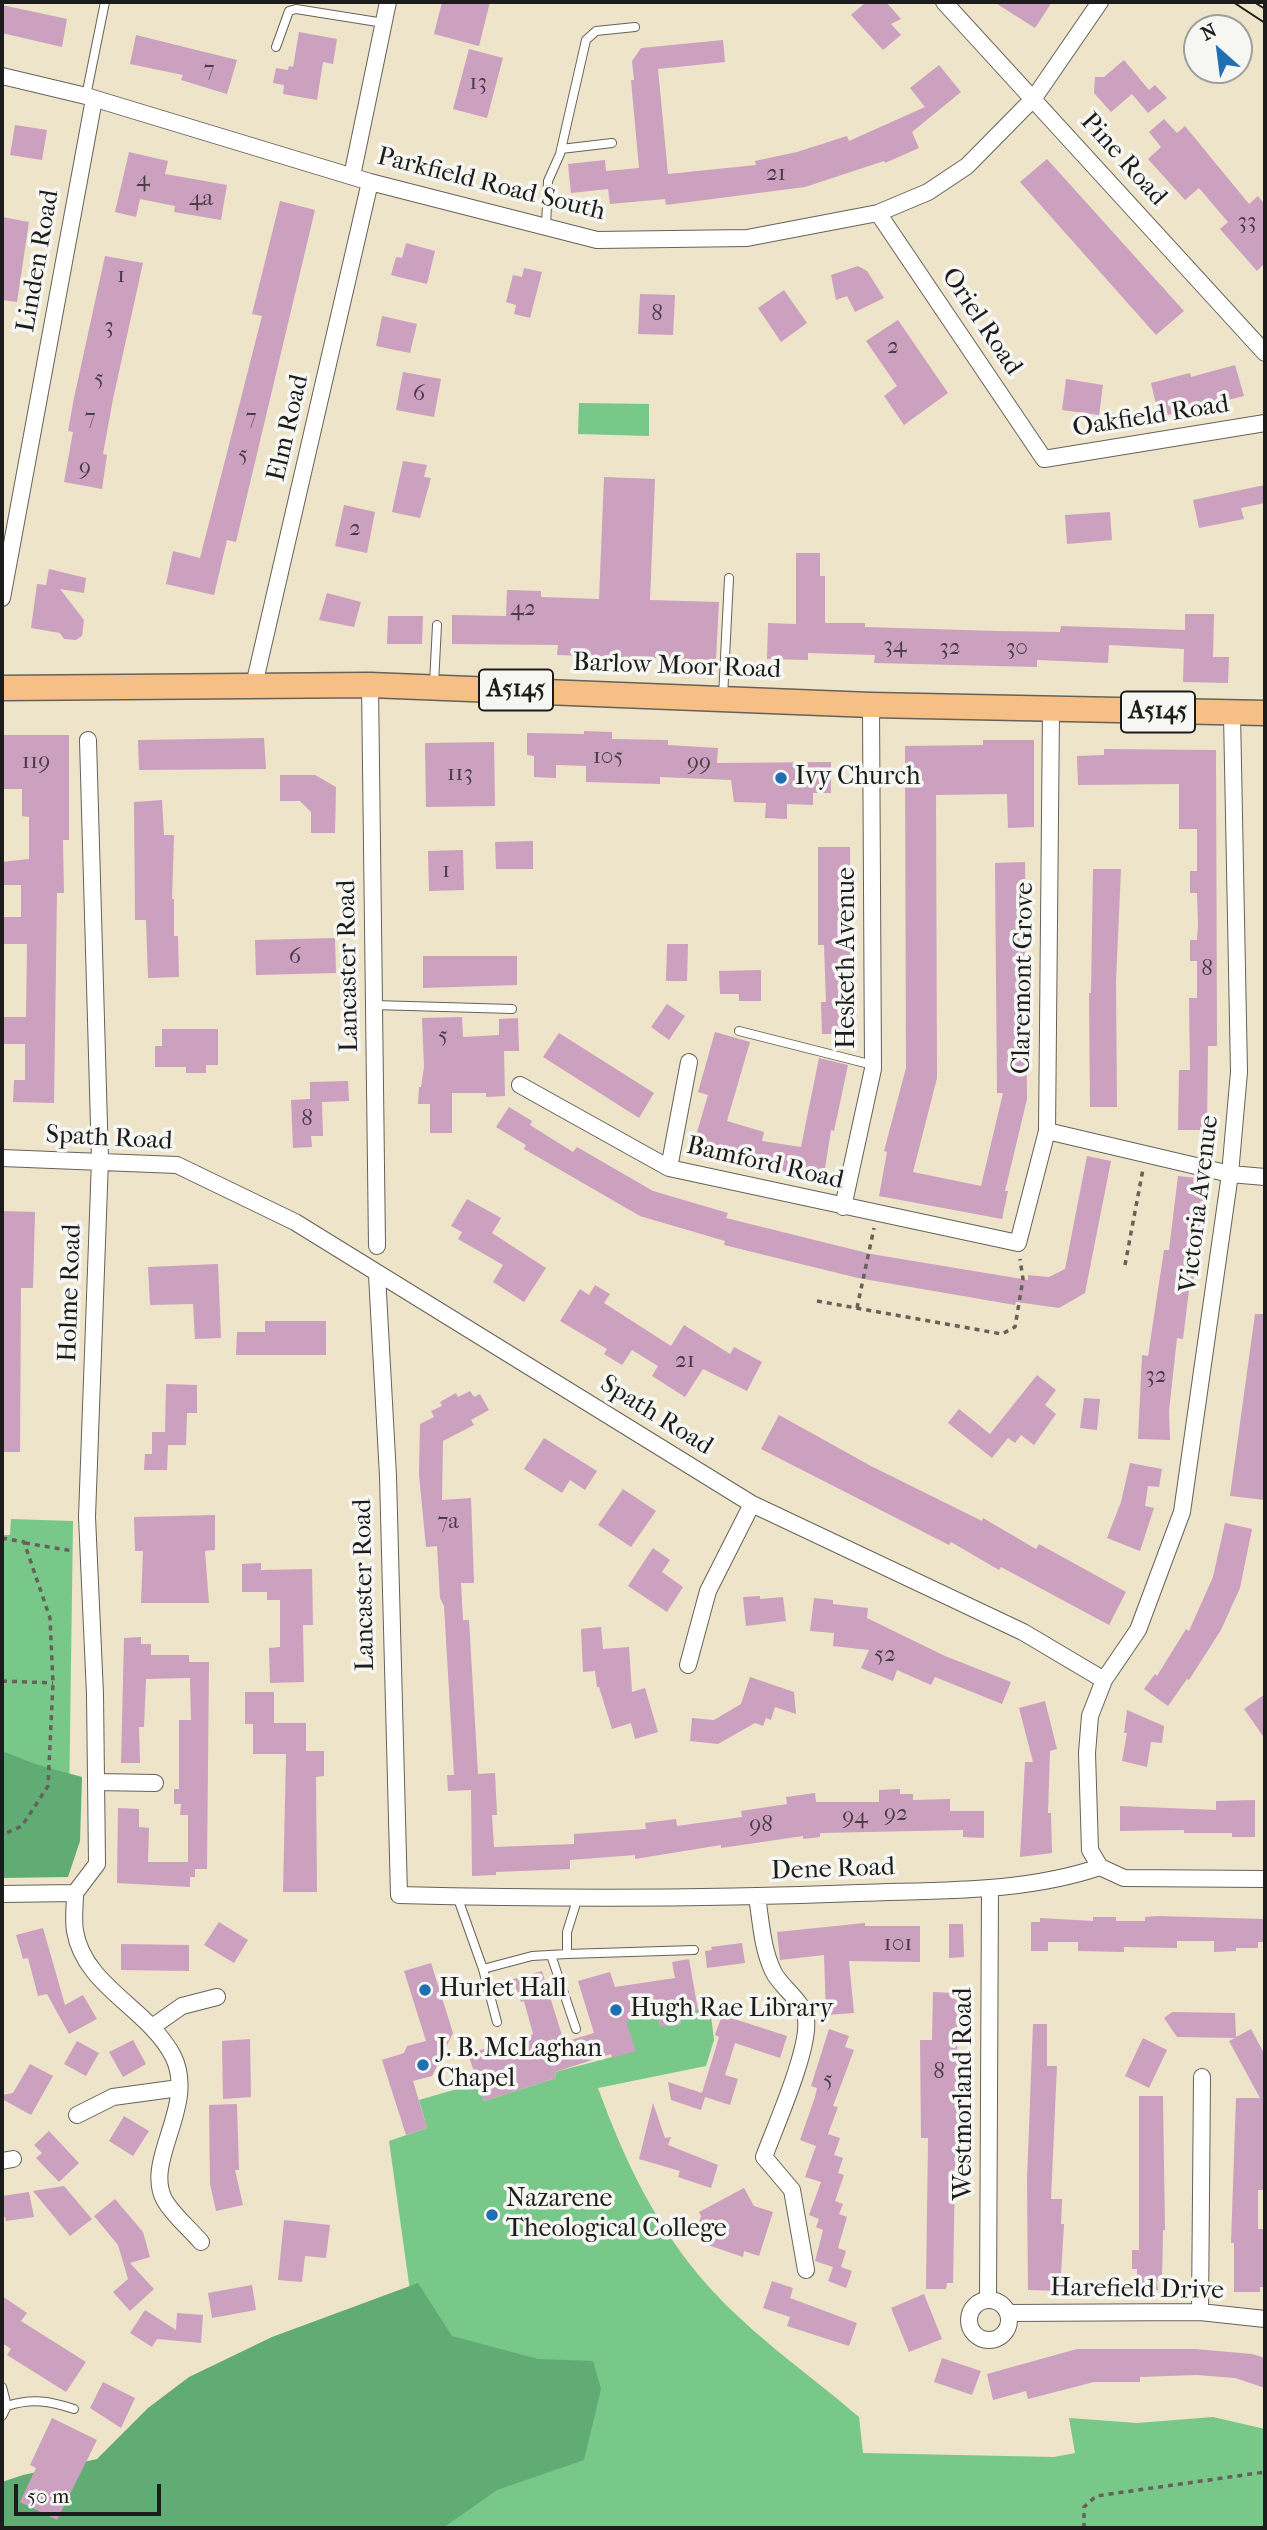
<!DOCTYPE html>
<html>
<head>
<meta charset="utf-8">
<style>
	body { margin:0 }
	#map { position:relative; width:1267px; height:2530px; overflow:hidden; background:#eee4ca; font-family:"IM FELL French Canon",serif }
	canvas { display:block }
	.frame { position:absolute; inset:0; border:4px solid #1c1c1c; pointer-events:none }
	.north { position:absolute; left:1183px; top:14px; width:70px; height:70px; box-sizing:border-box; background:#f6f6f2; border:2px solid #9f9f9c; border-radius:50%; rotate:332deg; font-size:19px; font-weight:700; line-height:28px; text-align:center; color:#1c1c1c }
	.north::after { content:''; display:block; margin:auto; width:24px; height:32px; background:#1f6fb2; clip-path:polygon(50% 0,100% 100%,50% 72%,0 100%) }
	.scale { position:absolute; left:14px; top:2484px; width:147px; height:32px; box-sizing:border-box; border:4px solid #1c1c1c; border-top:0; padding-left:9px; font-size:21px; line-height:24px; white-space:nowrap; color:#1c1c1c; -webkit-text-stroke:5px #f6f6f2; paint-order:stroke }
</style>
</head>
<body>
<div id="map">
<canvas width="1267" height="2530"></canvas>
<div class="frame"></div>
<div class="north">N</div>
<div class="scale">50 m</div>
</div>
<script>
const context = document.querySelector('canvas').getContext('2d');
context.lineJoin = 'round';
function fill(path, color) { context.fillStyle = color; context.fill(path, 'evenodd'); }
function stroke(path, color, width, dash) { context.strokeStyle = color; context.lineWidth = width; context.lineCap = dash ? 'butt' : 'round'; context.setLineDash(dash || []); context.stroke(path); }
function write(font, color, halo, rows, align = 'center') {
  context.font = font + ' "IM FELL French Canon",serif'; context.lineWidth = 7; context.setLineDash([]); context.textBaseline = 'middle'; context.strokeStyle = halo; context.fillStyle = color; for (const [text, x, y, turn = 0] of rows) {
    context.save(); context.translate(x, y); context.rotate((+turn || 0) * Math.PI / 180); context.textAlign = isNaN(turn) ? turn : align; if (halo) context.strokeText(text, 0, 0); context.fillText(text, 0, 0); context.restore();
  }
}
fill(new Path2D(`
	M579 403 649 404V436L578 434Z
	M11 1519 73 1521 68 1876 2 1874V1535H10Z
	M710 2008 714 2040 706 2066 598 2088C625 2162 657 2229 709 2287 753 2336 810 2375 859 2417L863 2453 1054 2457 1075 2453 1069 2418 1137 2423 1213 2417 1265 2429V2528H277L411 2298 389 2141 427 2128 419 2100 478 2083 484 2101 556 2078 555 2072 635 2051 624 2016H659L660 2026 681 2024 679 2013Z`), '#77c889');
fill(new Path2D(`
	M2 1751 35 1764 82 1777 80 1841 68 1877 2 1878Z
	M418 2283 452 2336 538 2359 593 2361 601 2389 584 2460 497 2490 443 2528H2V2482L23 2475 97 2459 148 2408 189 2377 272 2337Z`), '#61ac75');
fill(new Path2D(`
	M442 2H490L479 46 434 34Z
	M866 2H886L901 19 891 24 901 35 883 50 851 15Z
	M994 2H1052L1035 28Z
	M2 5 67 19 62 47 2 33Z
	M299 32 337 39 333 64 323 62 317 100 283 94 284 85 273 83 276 68 288 70 289 66 293 67Z
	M136 35 237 60 227 94 181 80 183 75 130 64Z
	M723 40 725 62 658 69 668 174 756 165 755 161 797 152 847 136 849 141 925 107 910 88 939 65 961 92 912 132 919 148 885 163 884 161 805 187 666 205 665 199 610 204 608 189 571 193 568 164 605 160 606 171 639 168 631 80H634L632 61 641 48Z
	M469 49 503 58 487 118 453 109Z
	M1124 60 1149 90 1155 85 1167 98 1148 113 1132 94 1111 112 1094 93 1095 77H1104Z
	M1164 119 1177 133 1185 126 1249 204 1258 196 1265 205V263L1257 271 1220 229 1228 222 1199 188 1185 200 1148 159 1161 147 1149 132Z
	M15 125 47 130 42 160 10 155Z
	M129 152 168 161 165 174 227 185 221 220 174 212 175 206 140 199 136 217 115 212Z
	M1047 159 1184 311 1156 335 1020 182Z
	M280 201 315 210 236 542 227 540 214 595 166 584 173 551 200 558 262 316 252 314Z
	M2 217 29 222 17 302 2 300Z
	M406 243 435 251 427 284 391 275 396 257 402 258Z
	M105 256 143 263 113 399 103 454 107 455 102 489 64 482 73 432 68 431 74 398Z
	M858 266 867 271 884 298 855 312 847 296 836 300 831 275Z
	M524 268 542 272 530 318 514 314 516 305 506 302 513 275 522 277Z
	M784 290 807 323 781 342 758 308Z
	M640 294 675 295 673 335 638 334Z
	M382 316 417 324 410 353 376 346Z
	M898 320 948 393 904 425 884 396 897 386 866 341Z
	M1235 365 1244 396 1159 417 1151 383 1190 373 1191 377Z
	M403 372 441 379 434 417 396 410Z
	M1066 379 1103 385 1099 415 1062 410Z
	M403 461 427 465 424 477 431 478 420 518 392 512Z
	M604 477 655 479 650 600 719 602 716 660 557 655 558 645 452 644V615L506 616 507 590 541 591V597L599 599Z
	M1265 485V503L1241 508 1244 519 1199 528 1193 500Z
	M344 505 375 512 367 553 335 546Z
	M1110 512 1112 540 1067 544 1065 515Z
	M796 553H820V576H825V623H865V627L997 631 1060 632 1061 626 1185 630V614H1214L1213 657H1229L1228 683 1183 682 1184 649 1109 645 1108 663 1037 660V667L874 663 875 655 808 653V660L767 659 768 623 796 624Z
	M49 569 86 578 84 593 60 589 84 620 82 636 76 640 64 639 60 633 31 628 37 584 46 585Z
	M327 593 361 602 354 627 319 620Z
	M388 616H423L422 644H387Z
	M584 731 612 732V739L668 740V745L718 748 717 763 831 762V793H813V805L787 804V819L765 818 766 803 734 802 731 780 660 777V784L586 782V766L556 765V778L534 777V756L527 755V733L584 734Z
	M2 735H69V840H63L64 893H57L54 1103 13 1102 14 1080H25V1044H2V1017H26L27 944H2V917H21V885H2V862L29 859V817L22 816V789H2Z
	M264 738 266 769 139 770 138 740Z
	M983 740H1034V827L1008 828 1007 794 936 795 937 1078 913 1172 981 1186 1003 1093H997L995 863 1025 862 1027 1099 1005 1191H1008L1002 1219 879 1196 887 1152 884 1151 906 1068 905 746 983 745Z
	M494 742 495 806 426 807 425 743Z
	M1104 749 1216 750 1217 1046H1208L1207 1130H1178L1179 1070H1190L1189 998H1197V961H1190V940H1197L1198 925 1197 893H1190V871H1197V829H1179V784L1078 785 1077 756 1104 755Z
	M280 775H315L336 787 335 833H311V812L300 801H280Z
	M162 800 164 835H174L172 899H174V936H178L179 977 148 978 146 920H135L134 802Z
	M533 841V869H496L495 842Z
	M818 847H850L851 998H847L848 1034H822L821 1002H826L824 945H818Z
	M463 850 464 890 429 891 428 851Z
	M1093 869H1121L1116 981 1117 1107H1090L1089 993H1091Z
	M335 938 336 973 256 975 255 940Z
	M667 944H688L687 981H666Z
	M423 956H517V985L423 988Z
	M761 970V1001H739V994H720L719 971Z
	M667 1004 685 1016 669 1040 651 1027Z
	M462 1017 463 1037 499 1035V1019L518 1018 519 1051H504L505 1096 486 1097V1093H452V1133H430V1104H418L419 1087H421L424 1067 422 1018Z
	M162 1029H218V1065H206V1073H186V1067H155V1046H162Z
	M715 1032 750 1042 727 1121 764 1132 762 1141 801 1147 819 1058 848 1065 834 1131 831 1130 823 1181 759 1171 760 1168 692 1149 708 1095 698 1092Z
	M559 1033 654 1093 639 1118 543 1057Z
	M348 1081 349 1101 322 1102 323 1136H311L312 1147 293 1148 291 1100 310 1099V1082Z
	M509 1107 532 1121 530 1125 573 1152 577 1147 653 1191 728 1213 726 1218 871 1254 1028 1280V1275L1049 1277 1065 1269 1087 1156 1111 1161 1085 1293 1059 1308 1016 1302 1015 1305 858 1278 724 1245 725 1241 640 1216 524 1149 526 1145 496 1127Z
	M1178 1176 1206 1179 1200 1240 1192 1290H1189L1183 1339 1177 1338 1169 1411 1170 1440 1138 1439 1142 1355 1148 1356 1164 1250H1169Z
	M467 1199 501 1218 492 1233 546 1268 524 1302 493 1282 503 1265 458 1239 462 1232 451 1226Z
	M2 1211 35 1212 33 1288H21L20 1452H2Z
	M218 1264 221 1338 195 1339 193 1304 150 1305 148 1267Z
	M595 1285 610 1294 604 1303 671 1346 684 1325 730 1354 734 1347 762 1362 747 1391 703 1369 685 1397 652 1376 658 1366 632 1350 622 1365 604 1354 607 1349 560 1321 580 1289 589 1295Z
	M1255 1314H1265V1500L1230 1496Z
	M265 1321H326V1355H236L237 1332H265Z
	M1037 1375 1056 1390 1045 1405 1056 1414 1034 1445 1021 1435 1015 1443 1008 1438 992 1458 948 1423 959 1409 990 1434Z
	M166 1384 197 1385V1413H187L186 1445H168L167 1470H144L145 1454H152V1432H165Z
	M470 1391 474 1397 480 1394 489 1410 471 1420 474 1425 443 1441 442 1500 471 1498 474 1583H461L463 1620H469L478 1774 495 1773 497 1815H492L494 1847 574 1844V1834L646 1829 645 1823 676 1819 677 1826 742 1817 741 1811 787 1804 786 1797 815 1793 816 1802H879V1790L900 1789V1794H913V1800L950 1799V1811H984V1838L963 1837V1830L820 1833V1837L803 1839V1836L721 1848V1845L635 1859V1855L570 1860V1869L496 1872V1875L472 1876 471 1790 448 1791 447 1775H454L444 1606 440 1598 437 1546 426 1547 419 1475 420 1424 434 1417 431 1411 442 1406 440 1402 456 1393 458 1397Z
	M1084 1398 1100 1399 1097 1430 1080 1428Z
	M779 1415 871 1466 982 1521 983 1518 1036 1549 1039 1544 1126 1592 1109 1625 1001 1567 999 1570 951 1542 949 1545 761 1449Z
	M544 1438 597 1471 585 1490 570 1480 562 1493 524 1469Z
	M1130 1463 1162 1469 1159 1487 1148 1486 1145 1506 1154 1508 1140 1551 1107 1538 1121 1502Z
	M623 1489 656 1511 631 1547 598 1525Z
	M215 1515V1550L205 1551 209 1603H141L143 1551H135L134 1517Z
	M1225 1523 1252 1529 1240 1588 1221 1630 1189 1680 1187 1679 1168 1706 1144 1689 1155 1674 1157 1676 1186 1629 1189 1631 1213 1577Z
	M653 1548 670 1560 662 1572 683 1587 667 1612 628 1586Z
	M261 1563V1570L312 1569 313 1625H303L304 1682 270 1683 269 1648 280 1647V1600H267V1592H242V1564Z
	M760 1596V1599L783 1597 786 1621 746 1626 743 1597Z
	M814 1598 833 1600V1604L868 1608 867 1618 945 1656 1011 1682 1002 1704 935 1677 931 1685 897 1670 893 1681 861 1668 869 1650 833 1646 834 1633 810 1631Z
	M601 1627 603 1649 629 1647 632 1692 645 1688 658 1732 635 1739 631 1723 612 1729 599 1687H597L595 1671 583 1672 581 1629Z
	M141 1637V1644H151V1655H189V1662H209L207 1869H195V1877H190V1887L117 1883 118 1808 139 1809V1827L149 1828 148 1862H188V1815H180L181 1804H174V1789H179V1720H191L190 1678 146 1679 144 1727H139L140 1763H121L124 1638Z
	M750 1677 794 1692 796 1714 775 1707 771 1720 766 1718 763 1726 755 1723 718 1744 690 1741 692 1718 714 1720 741 1704Z
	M245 1692H274V1723H306V1751H324V1776L316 1777 317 1892H283L286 1754H253V1724H245Z
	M1265 1694V1739L1244 1709Z
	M1045 1701 1057 1749 1050 1751 1048 1813H1051L1052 1853 1020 1857 1025 1762H1033L1019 1708Z
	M1127 1710 1164 1726 1162 1743 1151 1742 1147 1767 1122 1761 1127 1733H1124Z
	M1255 1800V1837H1232V1833H1184V1830L1120 1831V1806L1216 1810V1801Z
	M1157 1916 1265 1919V1942H1258V1948H1236V1951L1214 1952V1941H1177V1948L1124 1947V1952L1078 1951V1942H1048V1951H1031V1922H1040V1918L1093 1921V1917H1116V1921H1145V1917Z
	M219 1922 248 1940 234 1963 204 1945Z
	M865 1923V1926H920V1962L849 1961 854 2013 826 2015 824 1955 780 1960 777 1932Z
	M949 1924H963L964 1957 949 1958Z
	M43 1928 65 2005 83 1995 97 2019 69 2034 47 1994 38 1996 28 1958 23 1959 16 1935Z
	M742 1943 745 1963 707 1968 705 1951 712 1950 711 1947Z
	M121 1944 189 1945V1971L121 1970Z
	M689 1959 698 2010 679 2013 681 2024 660 2027 659 2016 626 2021 636 2051 612 2058 611 2054 555 2072 556 2078 484 2101 468 2054 490 2047 491 2052 533 2034 524 2001 521 2002 513 1979 542 1971 564 2042 594 2033 578 1981 610 1972 615 1987 675 1978 672 1962Z
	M431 1963 453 2033 432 2076 413 2081 427 2128 406 2135 382 2060 404 2053 407 2046 426 2041 404 1971Z
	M933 1992 954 1993V1999L960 2000V2026H957L958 2133 955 2168 953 2283H947L946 2289H926L928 2138H921L920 2040H932Z
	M1172 2012 1235 2013 1236 2037 1251 2029 1265 2055V2190H1258V2229H1264L1265 2287H1260V2292H1234V2243H1231L1236 2098H1260L1229 2041 1235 2038 1177 2037 1164 2018Z
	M722 2015 787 2036 780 2058 735 2043 725 2075 738 2079 730 2105 705 2097 701 2110 671 2100 668 2082 702 2093 719 2037 715 2035Z
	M1033 2024H1047V2066H1057L1051 2199H1062L1061 2224H1064L1060 2291 1028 2290 1027 2179Z
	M829 2029 849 2036 845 2047 854 2050 833 2106 838 2107 828 2134 840 2138 834 2155 843 2158 838 2173 844 2175 835 2201 843 2204 839 2214 847 2217 838 2248 846 2251 841 2267 852 2271 846 2288 828 2281 833 2267 815 2261 823 2230 816 2227 819 2219 809 2215 821 2182 805 2177 816 2146 800 2140 815 2097 817 2088 811 2086Z
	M1143 2038 1167 2050 1149 2088 1125 2076Z
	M250 2039 251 2097 223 2099 222 2041Z
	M133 2040 146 2064 123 2077 109 2052Z
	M77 2041 99 2053 86 2076 64 2064Z
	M30 2064 53 2076 31 2115 2 2099V2095L13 2093Z
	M1139 2096H1163L1165 2230H1163L1162 2281H1157L1158 2290 1137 2289V2269H1132V2250H1139Z
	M653 2103 665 2138 671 2137 668 2145 718 2165 711 2188 678 2177 680 2171 639 2159Z
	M237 2104 239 2170H235L243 2205 216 2211 210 2184 209 2105Z
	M124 2116 149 2131 133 2156 109 2141Z
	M49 2131 79 2163 59 2182 36 2158 42 2153 34 2145Z
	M64 2186 92 2219 70 2236 33 2191Z
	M744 2188 754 2206 773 2212 759 2256 744 2251 743 2257 708 2245 709 2240 695 2236 701 2216 699 2212Z
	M29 2192 34 2217 6 2221 5 2217H2V2196Z
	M115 2199 143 2232 150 2257 130 2263 154 2289 130 2311 113 2292 128 2279 118 2245 94 2216Z
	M284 2220 330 2225 326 2258 305 2256 302 2282 278 2280Z
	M772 2281 793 2288 790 2298 857 2323 849 2346 787 2326 790 2317 763 2308Z
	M252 2285 256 2310 212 2318 208 2293Z
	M924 2294 942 2339 909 2352 891 2308Z
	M2 2296 27 2313 21 2321 86 2362 66 2392 7 2355 11 2349 2 2343Z
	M145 2310 176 2330 177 2313 203 2315 201 2343 157 2339 152 2347 130 2333Z
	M1077 2349H1195L1252 2354 1265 2358V2388L1235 2378 1197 2375 1140 2377V2382H1094L1028 2399 1026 2391 993 2400 987 2374Z
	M942 2358 981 2371 972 2395 934 2382Z
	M103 2382 135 2398 121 2428 90 2408Z
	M52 2418 97 2440 57 2520 20 2502 36 2468 30 2465Z`), '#cca0bf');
const service = new Path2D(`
	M276 47 289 11 296 9 384 23
	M86 96 105 2
	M561 149 612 143
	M546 227 548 181 560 154 586 40 596 31 635 27
	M434 684 437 625
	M723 697 729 578
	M374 1005 512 1009
	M739 1031 873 1065
	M457 1896 483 1969 532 1956 567 1954V1932L577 1900
	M567 1954 694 1950
	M551 1955 576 2029
	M483 1969 497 2022
	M2 2387 7 2406 2 2416
	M7 2406C32 2398 50 2401 74 2409`);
const minor = new Path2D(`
	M944 2 1265 353
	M2 76 86 96 370 182 597 240 747 238 878 213 928 192 967 166 1034 98 1100 2
	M352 176 388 2
	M878 213 1044 459 1265 423
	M2 598 94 99
	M254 685 370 182
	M370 685 377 1246
	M520 1085 669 1168 1018 1243 1047 1131 1051 710
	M1047 1131 1230 1174 1265 1177
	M2 1158 177 1165 295 1222 752 1504 1023 1632 1104 1680 1090 1716 1087 1753 1090 1850 1100 1867
	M669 1168 689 1062
	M843 1207 873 1069 871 705
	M377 1275 388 1476 399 1895C553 1899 706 1899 859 1893 940 1890 1023 1893 1100 1867L1124 1878 1265 1879
	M688 1665 708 1591 752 1504
	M1104 1680 1138 1630 1182 1512 1230 1174 1239 1072 1232 714
	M96 1782 155 1783
	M75 1893 97 1864 95 1694 87 1517 100 1160 88 740
	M75 1893C75 1905 73 1919 75 1931 84 1986 148 2008 173 2056 198 2106 142 2161 165 2201 174 2216 190 2229 201 2242
	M2 1894 75 1893
	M757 1897C761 1921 762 1948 773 1971 780 1987 803 2000 806 2019 810 2049 775 2127 764 2157L792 2190 806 2270
	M152 2027 182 2006 217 1997
	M77 2115 113 2097 179 2088
	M2 2161 13 2159
	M988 2300 990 1889
	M969 2320a20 20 0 1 1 40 0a20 20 0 1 1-40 0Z
	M1200 2312 1202 2077
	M1008 2313 1200 2312 1265 2319`);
const primary = new Path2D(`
	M2 688 370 685 871 705 1265 713`);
stroke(service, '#666259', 10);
stroke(minor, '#666259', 18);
stroke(primary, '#666259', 27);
stroke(new Path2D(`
	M1125 1265 1143 1169
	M817 1301 1002 1334 1015 1327 1023 1279 1020 1259
	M857 1308 874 1228
	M2 1538 24 1542 50 1618 53 1683 48 1786 22 1826 2 1835
	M25 1543 73 1551
	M2 1681 53 1683
	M1084 2528V2507L1096 2496 1265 2472`), '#666259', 3.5, [5, 5]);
stroke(service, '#fff', 8);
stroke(minor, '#fff', 16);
stroke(primary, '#f5bf86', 24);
stroke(new Path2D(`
	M1233 2 1265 23
	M1254 2 1265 9`), '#1c1c1c', 2);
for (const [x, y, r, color] of [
	[781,778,7,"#1f6fb2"],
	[425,1990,7,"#1f6fb2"],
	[616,2010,7,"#1f6fb2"],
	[423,2065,7,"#1f6fb2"],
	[492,2215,7,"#1f6fb2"]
]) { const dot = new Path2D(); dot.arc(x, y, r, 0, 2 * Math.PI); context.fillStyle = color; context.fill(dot); stroke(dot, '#f6f6f2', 2.5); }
write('23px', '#483d45', null, [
	["7",209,70],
	["13",478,83],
	["21",776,174],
	["4",143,180],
	["4a",201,199],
	["33",1247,222],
	["1",121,276],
	["8",657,314],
	["3",109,327],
	["2",893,347],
	["5",99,379],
	["6",419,394],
	["7",90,418],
	["7",251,418],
	["5",243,455],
	["9",85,468],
	["2",355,529],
	["42",523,609],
	["34",895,646],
	["32",950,648],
	["30",1017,648],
	["105",608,757],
	["119",36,762],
	["99",699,763],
	["113",460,774],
	["1",446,871],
	["6",295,957],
	["8",1207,969],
	["5",443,1036],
	["8",307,1119],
	["21",685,1361],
	["32",1156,1376],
	["7a",448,1522],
	["52",885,1655],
	["92",896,1814],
	["94",855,1817],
	["98",761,1825],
	["101",898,1944],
	["8",939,2072],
	["5",828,2080]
]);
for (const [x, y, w] of [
	[516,690,74],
	[1158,712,74]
]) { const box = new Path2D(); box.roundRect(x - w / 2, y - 20.5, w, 41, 5); context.fillStyle = '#f6f6f2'; context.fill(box); stroke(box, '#1c1c1c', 2); }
write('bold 24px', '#1c1c1c', null, [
	["A5145",516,690],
	["A5145",1158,712]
]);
write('26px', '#1c1c1c', '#f6f6f2', [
	["Pine Road",1123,160,48],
	["Parkfield Road South",491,185,14],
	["Linden Road",39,261,-80],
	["Oriel Road",981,322,56],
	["Oakfield Road",1151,417,-9],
	["Elm Road",289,428,-77],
	["Barlow Moor Road",677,667,2],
	["Hesketh Avenue",848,958,-90],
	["Lancaster Road",349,966,-91],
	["Claremont Grove",1024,978,-89],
	["Spath Road",109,1139,3],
	["Bamford Road",765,1164,13],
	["Victoria Avenue",1200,1204,-83],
	["Holme Road",71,1293,-88],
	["Spath Road",656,1416,32],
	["Lancaster Road",365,1585,-91],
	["Dene Road",833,1870,-2],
	["Westmorland Road",965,2094,-90],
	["Harefield Drive",1137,2290,1]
]);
write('26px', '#1c1c1c', '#f6f6f2', [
	["Ivy Church",795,778],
	["Hurlet Hall",439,1990],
	["Hugh Rae Library",630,2010],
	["J. B. McLaghan",437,2050],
	["Chapel",437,2080],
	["Nazarene",506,2200],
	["Theological College",506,2230]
], 'left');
</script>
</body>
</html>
